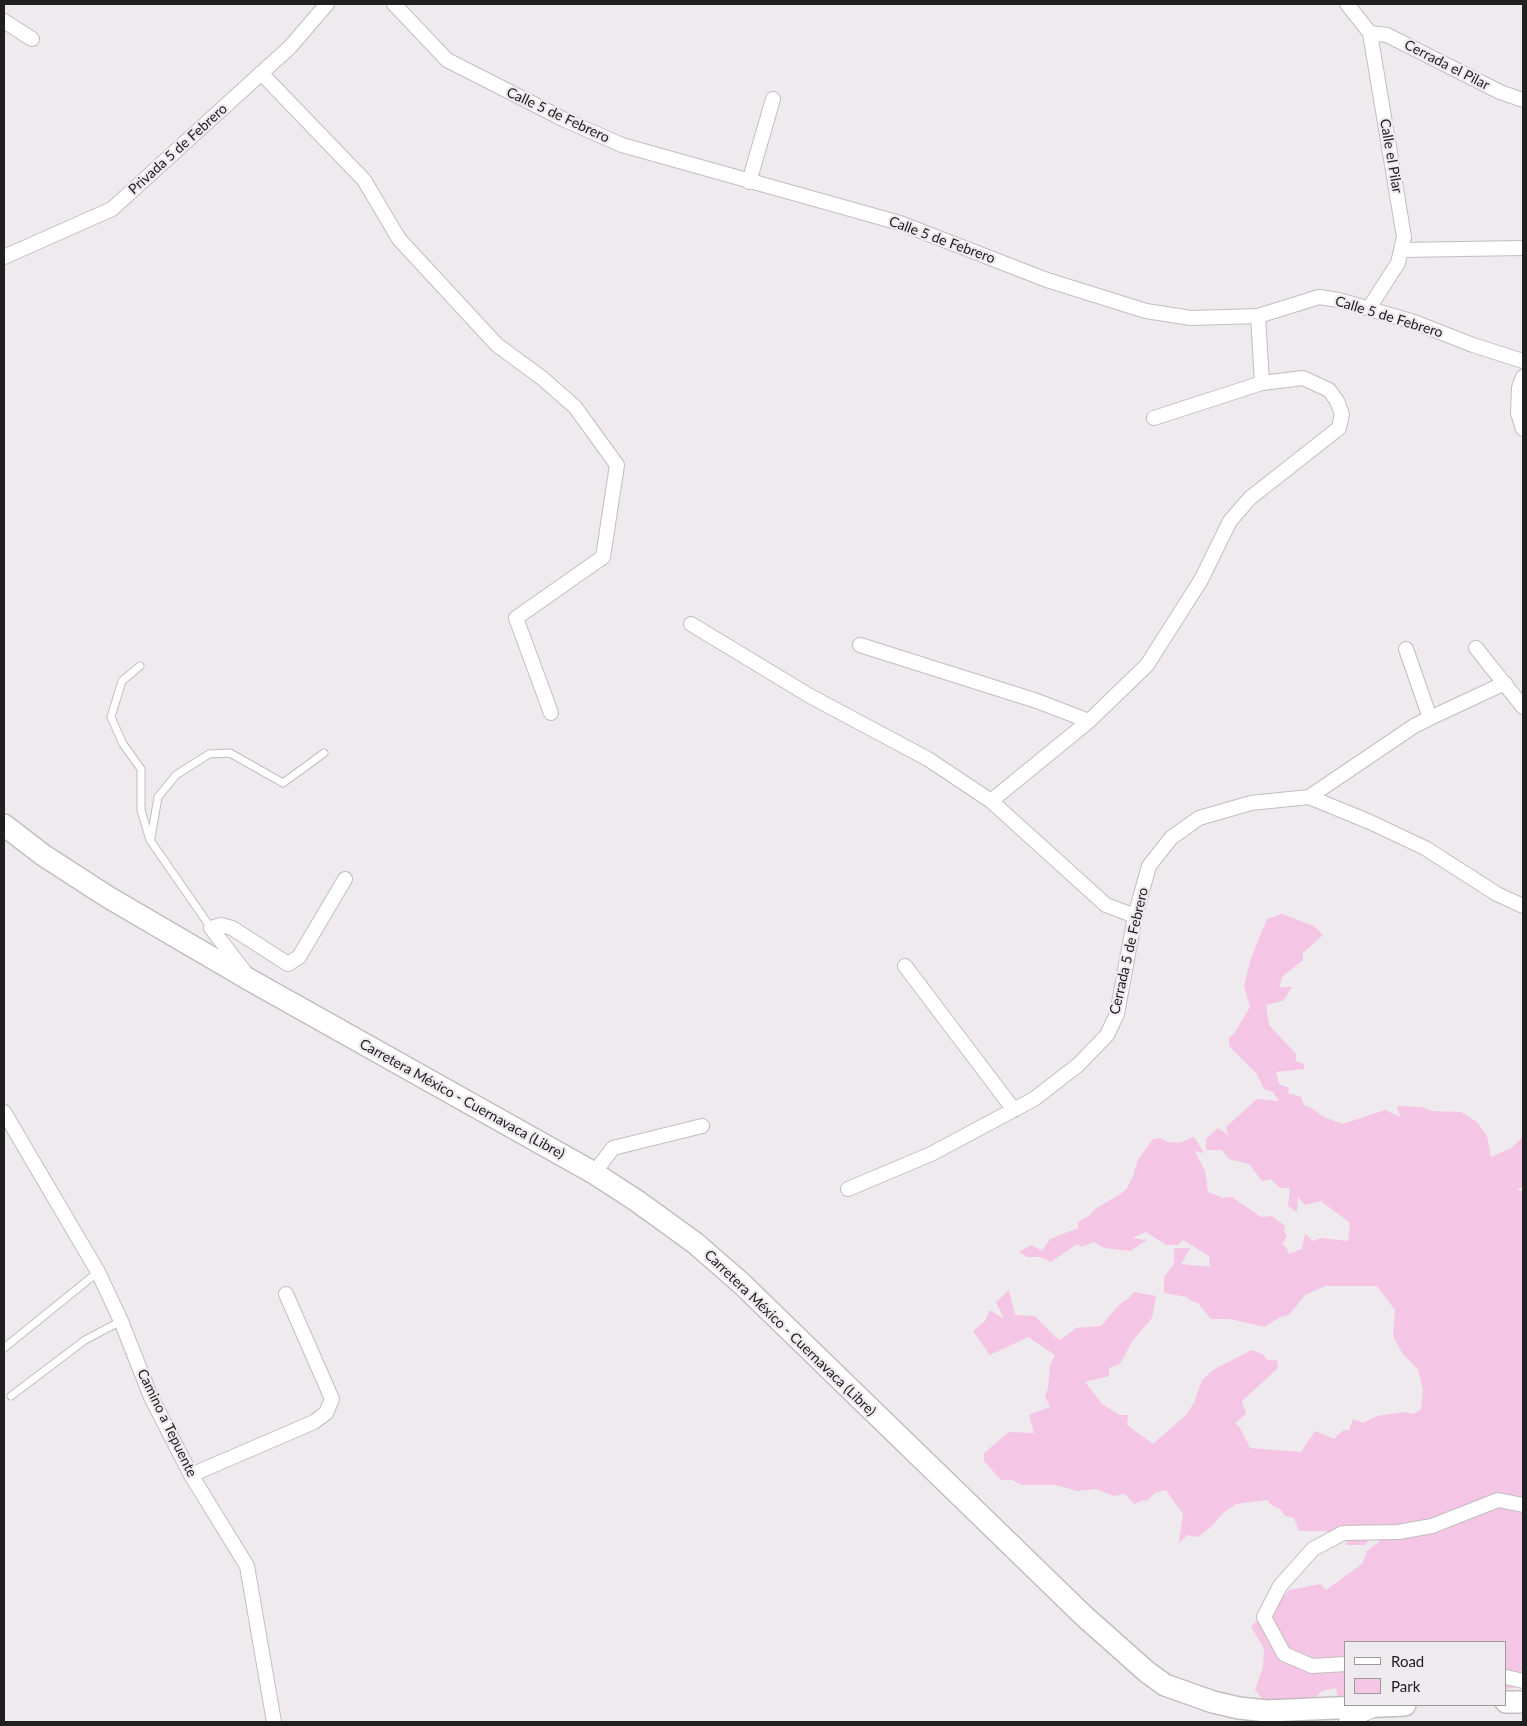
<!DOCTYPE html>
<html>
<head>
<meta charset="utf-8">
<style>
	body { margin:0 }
	#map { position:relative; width:1527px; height:1726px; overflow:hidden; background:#eeeaed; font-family:Lato,sans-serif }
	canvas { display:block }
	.frame { position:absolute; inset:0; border:5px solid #212021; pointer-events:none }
	.legend { position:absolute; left:1344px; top:1641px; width:162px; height:65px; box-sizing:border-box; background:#eeeaed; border:1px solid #9c999b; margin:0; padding:6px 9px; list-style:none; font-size:15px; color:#212021 }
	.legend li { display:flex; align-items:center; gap:10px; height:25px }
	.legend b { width:25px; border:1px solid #9c999b }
</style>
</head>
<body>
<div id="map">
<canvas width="1527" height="1726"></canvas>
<div class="frame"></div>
<ul class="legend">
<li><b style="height:6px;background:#fff"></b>Road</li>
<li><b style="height:14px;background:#f4c5e4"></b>Park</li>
</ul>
</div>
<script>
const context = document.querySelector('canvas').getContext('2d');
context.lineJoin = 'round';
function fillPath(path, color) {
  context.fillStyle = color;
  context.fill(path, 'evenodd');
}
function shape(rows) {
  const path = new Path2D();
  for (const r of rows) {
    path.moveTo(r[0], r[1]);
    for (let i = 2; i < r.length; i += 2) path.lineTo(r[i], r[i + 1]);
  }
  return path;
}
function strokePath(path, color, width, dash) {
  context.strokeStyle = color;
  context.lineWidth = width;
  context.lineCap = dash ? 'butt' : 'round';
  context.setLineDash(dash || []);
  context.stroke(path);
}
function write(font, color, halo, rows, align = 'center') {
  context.font = font + ' Lato,sans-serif';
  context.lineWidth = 4.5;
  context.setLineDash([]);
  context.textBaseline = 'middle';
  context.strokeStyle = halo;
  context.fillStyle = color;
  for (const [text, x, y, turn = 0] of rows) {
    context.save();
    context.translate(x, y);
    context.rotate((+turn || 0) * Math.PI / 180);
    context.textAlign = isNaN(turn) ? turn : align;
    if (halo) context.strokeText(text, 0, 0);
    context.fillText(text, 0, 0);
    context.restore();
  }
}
const green = shape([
	[1282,914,1314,926,1323,935,1303,953,1303,960,1283,976,1279,987,1292,987,1283,1001,1266,1005,1269,1025,1296,1054,1296,1061,1304,1064,1304,1069,1276,1072,1279,1084,1289,1088,1288,1093,1301,1097,1304,1105,1311,1108,1324,1117,1342,1124,1385,1110,1400,1117,1397,1106,1422,1107,1431,1111,1461,1112,1477,1122,1487,1136,1491,1157,1511,1148,1521,1139,1523,1128,1523,1187,1517,1189,1523,1192,1523,1670,1512,1677,1522,1685,1512,1688,1506,1689,1506,1642,1346,1642,1346,1703,1339,1703,1336,1688,1322,1691,1311,1702,1265,1702,1255,1690,1263,1667,1264,1649,1251,1626,1260,1619,1268,1617,1289,1590,1321,1584,1326,1590,1362,1564,1367,1551,1379,1542,1375,1535,1364,1545,1346,1545,1347,1538,1326,1531,1299,1531,1294,1518,1285,1516,1281,1510,1270,1504,1268,1500,1236,1504,1223,1513,1213,1525,1198,1537,1187,1535,1179,1543,1183,1514,1166,1490,1155,1493,1147,1501,1144,1500,1134,1504,1125,1494,1114,1496,1096,1489,1077,1491,1056,1485,1022,1485,1012,1480,1001,1480,984,1461,984,1453,1009,1432,1034,1433,1029,1415,1050,1407,1045,1396,1048,1388,1050,1366,1055,1355,1028,1337,990,1355,973,1331,985,1321,990,1310,1004,1319,996,1302,1009,1290,1015,1315,1035,1316,1055,1337,1060,1340,1076,1328,1101,1326,1120,1304,1128,1299,1134,1292,1156,1296,1152,1318,1133,1340,1120,1364,1109,1368,1109,1376,1085,1382,1103,1405,1120,1415,1128,1415,1127,1425,1153,1444,1186,1415,1194,1403,1202,1380,1213,1370,1252,1350,1263,1354,1267,1360,1277,1360,1278,1368,1242,1401,1246,1414,1235,1423,1240,1428,1250,1448,1301,1452,1315,1431,1334,1439,1343,1430,1349,1430,1353,1419,1363,1423,1377,1416,1404,1412,1414,1414,1421,1409,1423,1390,1418,1369,1402,1353,1393,1336,1395,1310,1377,1286,1325,1286,1305,1295,1289,1315,1281,1317,1264,1327,1231,1319,1211,1319,1198,1303,1190,1300,1187,1297,1164,1293,1164,1277,1174,1264,1174,1248,1190,1248,1181,1264,1210,1267,1209,1256,1183,1240,1178,1245,1166,1245,1146,1232,1132,1238,1147,1240,1130,1251,1104,1248,1094,1242,1082,1247,1077,1244,1051,1262,1041,1257,1027,1257,1019,1252,1031,1245,1042,1251,1050,1239,1078,1228,1078,1222,1090,1215,1095,1209,1119,1195,1126,1190,1133,1176,1138,1160,1153,1139,1160,1138,1168,1142,1179,1143,1194,1137,1204,1153,1195,1151,1205,1171,1208,1192,1223,1198,1232,1197,1261,1217,1272,1216,1285,1226,1284,1231,1287,1236,1282,1244,1286,1247,1289,1254,1302,1249,1305,1234,1313,1241,1320,1238,1348,1241,1350,1223,1321,1201,1305,1205,1298,1197,1297,1212,1288,1206,1290,1188,1280,1188,1271,1179,1262,1181,1249,1164,1229,1159,1222,1150,1206,1150,1206,1139,1218,1128,1228,1135,1226,1127,1257,1099,1279,1101,1273,1092,1264,1089,1257,1074,1229,1046,1229,1038,1234,1034,1250,1007,1244,986,1251,958,1267,919]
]);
const lane = shape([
	[140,666,122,681,111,717,123,744,141,769,141,810,150,840,211,928],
	[151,838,158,797,176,775,209,754,230,753,283,783,324,753],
	[4,1348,98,1272],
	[11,1396,85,1340,121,1321]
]);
const street = shape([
	[394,4,447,60,565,120,622,145,900,223,1047,280,1146,311,1191,318,1258,316,1319,297,1339,300,1414,322,1473,345,1523,361],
	[1347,4,1370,33,1404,237,1398,263,1369,308],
	[4,21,32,39],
	[1370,33,1387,35,1500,92,1523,100],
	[261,73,364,180,399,239,497,345,542,378,575,407,617,465,603,557,516,618,551,713],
	[749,182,773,99],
	[1401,250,1523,248],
	[4,257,112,209,290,47,327,4],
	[1258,316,1262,383],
	[1523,377,1519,388,1518,413,1523,429],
	[691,624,810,696,928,759,991,801,1106,905,1135,916],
	[860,645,1037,701,1089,721],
	[1476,648,1523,707],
	[1430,718,1505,683],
	[1309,797,1414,726,1430,718,1406,649],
	[991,801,1089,721,1147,665,1201,580,1230,521,1250,498,1339,428,1342,414,1337,401,1329,390,1303,378,1262,383,1154,418],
	[905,966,1014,1110],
	[244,971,211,928,221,925,232,928,288,964,299,957,345,879],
	[4,1112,98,1272,121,1321,151,1397,191,1475,247,1566,274,1722],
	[594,1173,613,1148,702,1126],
	[848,1189,931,1154,1034,1099,1078,1065,1107,1035,1117,1014,1135,916,1149,866,1171,838,1199,818,1251,803,1309,797,1370,822,1425,848,1497,894,1523,906],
	[191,1475,314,1422,326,1413,332,1399,286,1294],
	[1346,1664,1312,1666,1284,1654,1264,1617,1280,1586,1313,1549,1343,1533,1398,1532,1432,1526,1498,1500,1523,1505],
	[1506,1677,1523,1681],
	[1346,1722,1371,1711]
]);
const primary = shape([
	[4,825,43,855,108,897,250,980,594,1173,637,1201,695,1243,741,1283,1084,1616,1147,1672,1165,1685,1213,1702,1239,1708,1267,1711,1405,1705],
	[1506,1702,1523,1702]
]);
const streetNames = [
	["Cerrada el Pilar",1447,65,27],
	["Calle 5 de Febrero",558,115,25],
	["Privada 5 de Febrero",178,149,-42],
	["Calle el Pilar",1391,156,80],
	["Calle 5 de Febrero",942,240,20],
	["Calle 5 de Febrero",1389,317,17],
	["Cerrada 5 de Febrero",1129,951,-77],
	["Carretera México - Cuernavaca (Libre)",462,1099,29],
	["Carretera México - Cuernavaca (Libre)",790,1333,44],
	["Camino a Tepuente",167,1423,64]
];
fillPath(green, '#f4c5e4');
strokePath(lane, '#c2bec0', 9);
strokePath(street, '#c2bec0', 16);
strokePath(primary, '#c2bec0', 24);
strokePath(lane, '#fff', 7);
strokePath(street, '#fff', 14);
strokePath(primary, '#fff', 21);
write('14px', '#212021', '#eeeaed', streetNames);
</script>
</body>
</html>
